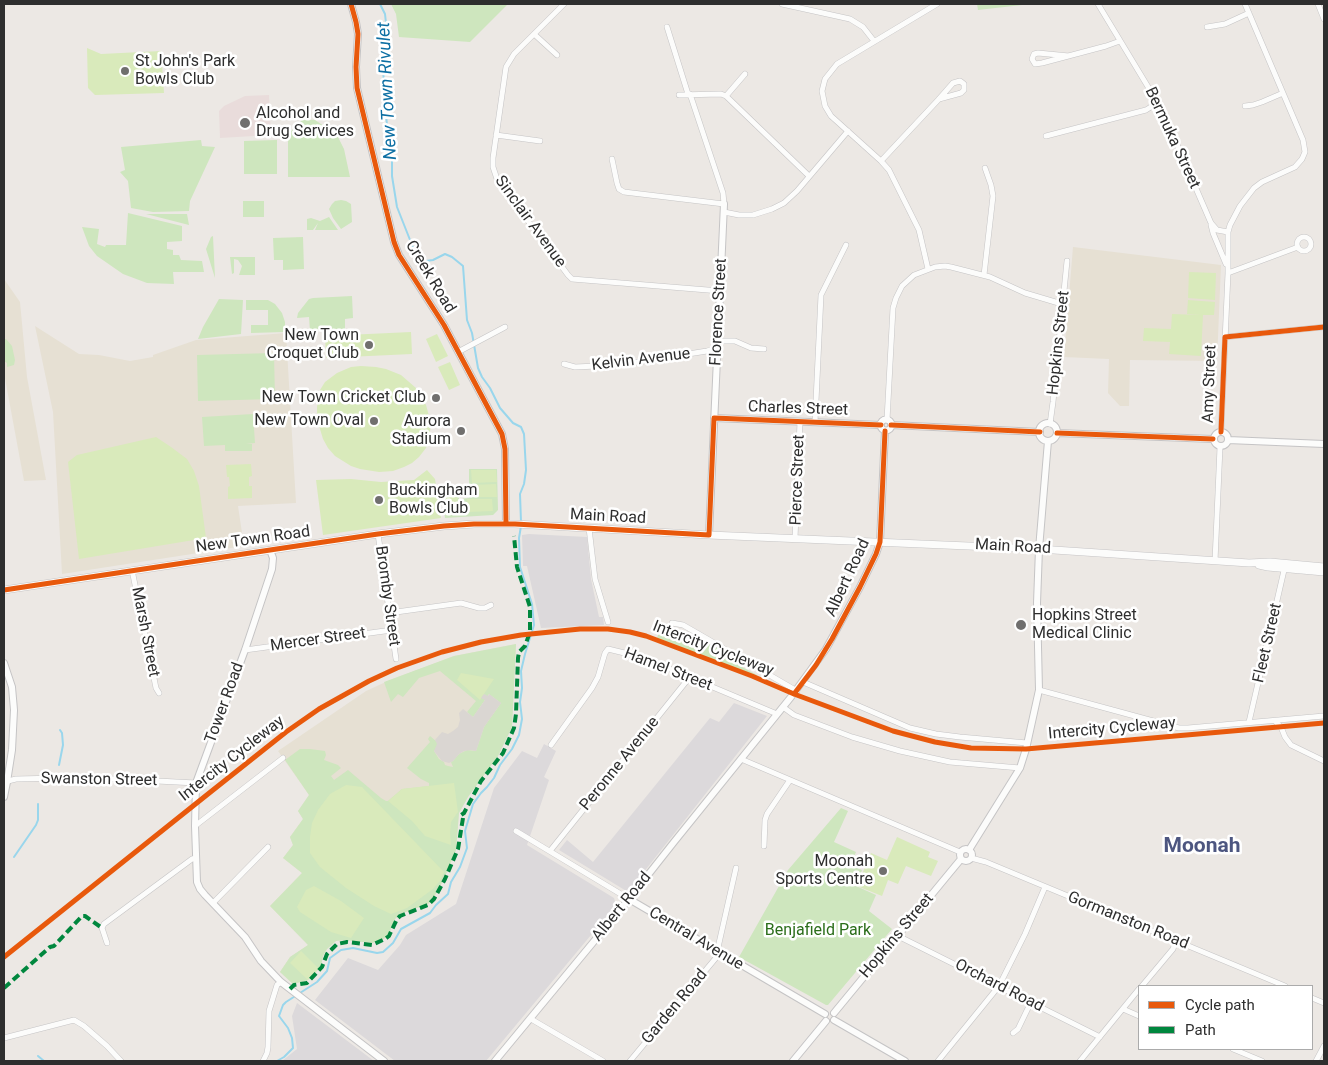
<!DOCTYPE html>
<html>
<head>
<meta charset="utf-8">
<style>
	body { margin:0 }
	#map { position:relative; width:1328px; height:1065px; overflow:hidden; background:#ece8e4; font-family:Roboto,sans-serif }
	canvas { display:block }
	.frame { position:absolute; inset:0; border:5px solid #2e2e2e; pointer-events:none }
	.legend { position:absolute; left:1138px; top:985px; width:175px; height:65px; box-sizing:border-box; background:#fff; border:1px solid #ababab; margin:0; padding:6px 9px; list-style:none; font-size:15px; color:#2e2e2e }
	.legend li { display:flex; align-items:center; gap:10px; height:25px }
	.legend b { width:25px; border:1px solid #ababab }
</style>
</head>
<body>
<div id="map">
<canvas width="1328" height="1065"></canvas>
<div class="frame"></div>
<ul class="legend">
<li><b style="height:6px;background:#e8590c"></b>Cycle path</li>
<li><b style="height:6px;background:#00873e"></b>Path</li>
</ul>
</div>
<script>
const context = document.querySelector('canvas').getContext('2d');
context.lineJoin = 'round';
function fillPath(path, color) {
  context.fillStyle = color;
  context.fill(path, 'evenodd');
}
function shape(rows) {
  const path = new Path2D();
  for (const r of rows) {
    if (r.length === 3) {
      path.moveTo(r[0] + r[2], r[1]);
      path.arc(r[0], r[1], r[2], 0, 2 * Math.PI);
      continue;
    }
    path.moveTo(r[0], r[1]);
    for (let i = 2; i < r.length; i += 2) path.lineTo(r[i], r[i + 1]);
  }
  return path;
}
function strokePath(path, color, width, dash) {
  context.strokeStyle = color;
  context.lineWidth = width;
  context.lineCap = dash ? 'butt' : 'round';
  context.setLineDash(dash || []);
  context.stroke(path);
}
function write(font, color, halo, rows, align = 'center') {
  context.font = font + ' Roboto,sans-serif';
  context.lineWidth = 5;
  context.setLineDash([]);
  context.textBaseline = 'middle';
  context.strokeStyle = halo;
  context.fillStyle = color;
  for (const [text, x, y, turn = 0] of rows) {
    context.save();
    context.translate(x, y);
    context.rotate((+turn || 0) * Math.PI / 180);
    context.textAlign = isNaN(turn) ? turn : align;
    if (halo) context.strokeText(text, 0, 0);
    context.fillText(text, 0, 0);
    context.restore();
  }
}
const industrial = shape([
	[529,534,587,537,591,579,599,617,603,617,604,625,541,628,527,566,523,566,522,535],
	[734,703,767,716,628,892,559,850,567,840,593,862,710,718,719,722],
	[544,744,556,751,544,777,549,780,527,845,614,898,616,905,486,1061,395,1061,315,1000,348,958,378,970,400,945,406,935,456,904,494,788,522,751,537,758],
	[297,1003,374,1061,282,1061,297,1049,292,1016]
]);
const education = shape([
	[1073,247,1221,265,1217,361,1130,360,1129,406,1120,406,1108,393,1109,359,1064,357],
	[4,279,20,302,27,377,46,480,24,481,4,373],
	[35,326,79,354,99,355,130,361,153,357,153,355,196,340,286,333,296,503,238,506,244,546,62,574,53,412],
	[516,644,512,727,498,756,468,797,459,813,456,850,444,879,433,899,428,904,400,914,395,919,388,936,382,940,372,943,345,940,336,941,327,949,323,956,321,966,308,980,293,984,280,972,290,957,308,945,270,906,302,873,283,858,293,845,290,837,303,819,298,811,309,795,278,751,366,691,390,680,454,656]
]);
const medical = shape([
	[269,95,271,135,220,138,219,111,224,106,245,96]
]);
const green = shape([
	[391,4,508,4,470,42,399,37,396,14],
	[977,4,1031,4,978,10],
	[303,119,315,120,333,132,338,137,344,149,350,177,288,177,288,134],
	[201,140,202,146,215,147,190,201,189,211,153,212,131,208,128,181,120,172,125,170,121,147],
	[277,140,277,174,244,174,244,141],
	[341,200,346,201,351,204,352,222,341,229,333,218,329,209,332,204,335,201],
	[243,201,264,201,264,217,243,217],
	[128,213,182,226,182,241,167,242,167,249,173,250,173,255,179,255,181,260,202,261,204,272,173,272,174,284,147,283,123,274,97,256,89,246,82,227,99,229,97,244,105,247,106,245,126,245],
	[146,214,187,214,189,225],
	[329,217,338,230,315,230,318,223,313,230,307,230,307,219,311,218,320,221],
	[213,236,215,278,206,249,211,237],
	[303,237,304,269,283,270,283,260,274,260,273,238],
	[230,257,255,257,255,275,239,275,242,266,238,260,234,259,234,273,232,274],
	[352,296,353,318,345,319,345,330,310,331,309,317,297,318,298,313,309,299,313,298],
	[219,299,243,300,241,334,198,339,203,327],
	[246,300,268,300,275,304,282,313,285,322,285,332,251,333,251,325,268,325,268,310,246,310],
	[4,339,6,339,12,346,15,360,14,365,7,367,7,363,4,361],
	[274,353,275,399,198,401,197,355],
	[253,414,255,443,246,444,252,444,252,451,225,451,225,445,204,446,202,417],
	[469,469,497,469,498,510,493,515,445,518,442,488,458,486,459,499,469,498],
	[661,628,664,632,669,634,683,633,696,640,699,637,744,663,742,667,757,675,756,677,657,638],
	[516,644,512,727,498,756,468,797,459,813,456,850,444,879,433,899,428,904,400,914,395,919,388,936,382,940,372,943,345,940,336,941,327,949,323,956,321,966,308,980,293,984,280,972,290,957,308,945,270,906,302,873,283,858,293,845,290,837,303,819,298,811,309,795,285,760,300,749,310,749,325,751,326,755,324,760,338,765,341,768,331,776,334,780,348,770,381,798,386,801,388,801,402,789,429,786,429,783,421,779,407,768,430,742,428,739,430,736,437,742,437,747,434,751,439,759,444,762,445,765,448,766,453,767,451,762,453,761,459,754,467,750,476,751,484,727,501,703,489,694,473,717,467,712,476,701,440,671,419,678,403,697,398,694,391,702,384,682,454,656],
	[841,808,848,811,834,842,856,852,850,865,862,870,856,886,876,895,869,911,892,929,828,1005,826,1005,739,957,788,870]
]);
const pitch = shape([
	[87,48,101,54,161,51,164,93,95,95,88,88],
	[1189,272,1216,273,1215,300,1188,298],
	[1188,300,1215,302,1214,315,1203,315,1201,356,1169,354,1170,342,1143,341,1144,328,1171,329,1172,314,1200,315,1187,314],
	[411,332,412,354,326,358,325,336],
	[437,334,448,356,436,362,426,339],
	[450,362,460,385,449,390,438,367],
	[361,366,376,367,386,369,401,375,416,388,426,405,431,423,429,440,426,448,419,457,412,463,404,467,393,471,379,472,360,469,351,466,335,456,328,448,323,439,317,419,317,407,320,390,325,382,337,373,351,367],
	[156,437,171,447,187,459,194,471,199,486,206,538,79,559,68,462,77,455],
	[251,464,252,476,249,477,249,486,252,486,252,498,228,499,228,487,230,486,229,477,227,477,226,465],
	[427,470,435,479,441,518,323,535,316,480,351,479,381,482,414,480],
	[471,470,496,470,497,482,472,483],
	[496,484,497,497,472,497,472,485],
	[456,489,459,513,447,515,444,490],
	[467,499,492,499,493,511,468,512],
	[461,673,494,679,480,700,457,680],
	[454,783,458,812,451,822,450,833,451,845,425,836,412,821,388,801,402,789],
	[346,785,362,787,444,872,440,881,433,889,407,908,391,914,374,906,346,888,320,867,310,853,310,837,312,823,318,810,330,794],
	[897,837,930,852,928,857,938,861,931,876,906,866,898,884,888,880,882,896,857,886,871,853,887,860],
	[314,886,341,901,364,918,351,938,331,932,300,912,297,907,306,890],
	[301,951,319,969,308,980,290,963]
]);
const plaza = shape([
	[484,694,488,696,489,694,501,703,484,727,476,751,471,750,464,751,459,754,453,761,449,763,442,761,434,751,437,744,435,740,442,732,448,734,453,731,458,727,460,720,459,713,463,709,473,717,485,700,481,698]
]);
const stream = shape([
	[380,4,385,14,386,23,382,53,386,114,388,137,392,155,392,176,397,207,414,250,426,261,433,260,445,254,452,257,463,266,467,320,472,333,478,368,482,377,490,388,500,408,513,423,521,427,524,434,526,470,524,484,520,494,521,522],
	[59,765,63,745,62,733,60,730],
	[14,857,36,825,38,820,38,804],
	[38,1056,44,1061],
	[277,1061,284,1057,293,1048,292,1038,288,1028,279,1016,283,1005,286,1002,317,982,327,971,330,958,341,950,353,948,377,953,383,952,393,943,401,929,430,913,436,905,448,894,451,882,460,867,467,848,465,831,473,804,481,793,487,787,494,778,500,765,512,749,519,735,522,719,520,702,522,688,521,671,525,654,534,625,532,604,520,567,519,538,521,526]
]);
const minor = shape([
	[564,4,514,54,506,67,493,158,493,167,497,179,568,275,572,279,720,291],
	[782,4,850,19,863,27,874,41],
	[1098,4,1162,110,1211,223,1217,230,1228,232],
	[1318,4,1324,19],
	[667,27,688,94],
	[1207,27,1225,24,1249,13],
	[534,34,557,55],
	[1069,56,1038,53,1034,54,1032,59,1035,64,1042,63,1106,46,1120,41],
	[679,95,721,94,726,96,809,176],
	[726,96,745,74],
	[1245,106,1253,105,1262,102,1283,93],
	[496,135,540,141],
	[1046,136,1146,110,1157,103],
	[612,159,617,183,619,189,624,192,724,204,723,193,690,94],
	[881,161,939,99,953,83,960,81,964,84,964,90,961,93,939,99],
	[724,212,739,215,753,215,772,209,784,203,797,191,848,131],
	[1211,225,1213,233,1226,264],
	[1304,244,7],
	[928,269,919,230,889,170,881,161,831,116,825,106,822,91,825,79,837,64,937,4],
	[1228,273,1298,247],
	[984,275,993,196,991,185,985,168],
	[1225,337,1324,327],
	[718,341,735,341,751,348,764,349],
	[458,352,505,327],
	[564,364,575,367,619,365,707,351,717,348],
	[887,420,893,308,896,298,902,286,914,275,935,267,945,266,951,267,990,277,1025,293,1062,304],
	[815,422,821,295,846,245],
	[1050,424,1053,402,1067,261],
	[1221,432,1228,273,1228,232,1230,225,1240,206,1254,188,1262,182,1295,167,1302,159,1305,152,1303,140,1245,4],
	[589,528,595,579,608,622],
	[378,534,396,659],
	[795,538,800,422],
	[1215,561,1220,447],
	[132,570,156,688,159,693],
	[389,613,461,603,479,608,485,608,491,605],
	[672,623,683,625,697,633,797,691],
	[245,650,392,630],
	[803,682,910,728,936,734,960,737,1027,743],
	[1039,690,1179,728,1188,728,1324,716],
	[783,707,794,715,852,737,900,751,950,762,1020,768],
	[1275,721,1281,727,1285,737,1291,745,1324,761],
	[1249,722,1285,566],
	[551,745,592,688,598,677,605,653,608,649,641,657,777,714],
	[741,759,960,852],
	[4,782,16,779,60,778,118,779,196,783],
	[195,826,283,758],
	[516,831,629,899],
	[764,846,765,820,767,814,790,780],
	[550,851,689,678],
	[971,858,986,862,1285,986],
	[213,903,268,847],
	[898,936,1100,1037],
	[107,943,102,928,104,924,192,859,196,858],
	[717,952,736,868],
	[1142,986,1173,949,1176,940],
	[1312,998,1324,1003],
	[1123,1009,1139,1016],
	[531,1019,603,1061],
	[1013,1033,1018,1029,1031,1002],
	[4,1038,74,1020,84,1026,107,1046,121,1061],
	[1233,1049,1262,1061],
	[263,1061,267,1053,268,1047,269,1011,277,985,281,982],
	[630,1061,720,953],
	[938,1061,999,986,1025,934,1045,887],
	[1080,1061,1139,989],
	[1316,1061,1324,1046]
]);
const tertiary = shape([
	[351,4,356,22,358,34,356,67,357,88,394,242,399,255,444,325,502,434,505,449,506,524],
	[714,418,881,425],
	[886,425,5.5],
	[1048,432,9],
	[891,425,1040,432],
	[1221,439,7],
	[1057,433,1213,439],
	[1228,440,1324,444],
	[709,535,724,204],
	[270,550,273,558,272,569,245,650,196,783,195,826,197,882,200,889,205,895,245,937,261,961,281,982,384,1061],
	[4,663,12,687,14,710,12,750,7,782,4,797],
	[966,855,6],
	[969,850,1020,768,1026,749,1039,690,1037,603,1039,549,1048,441],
	[629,899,825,1014],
	[834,1013,961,859],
	[834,1020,905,1061],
	[495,1061,629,899,674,842,791,697,826,649,860,587,876,554,880,542,885,431],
	[793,1061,826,1021]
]);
const secondary = shape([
	[1259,565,1268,567,1324,572],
	[4,590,378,534,444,526,474,524,515,524,709,535,1039,549,1249,563,1270,562,1324,567]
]);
const quiet = shape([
	[4,988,50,947,54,946,82,916,85,916,102,928],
	[290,989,294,985,307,983,322,967,327,954,337,944,347,942,372,945,385,939,389,936,397,919,400,916,428,905,434,899,445,879,458,849,463,818,461,815,464,813,481,781,503,753,514,728,516,714,518,658,519,652,525,646,530,632,530,607,517,567,514,536]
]);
const cycleway = shape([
	[351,4,356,22,358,34,356,67,357,88,394,242,399,255,444,325,502,434,505,449,506,524],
	[891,425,1040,432],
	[1221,432,1225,337,1324,327],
	[1057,433,1213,439],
	[4,590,290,547,378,534,444,526,474,524,515,524,709,535,714,418,881,425],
	[794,694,816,665,832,639,860,587,876,554,880,542,885,431],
	[4,957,208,794,286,732,319,709,369,681,397,668,442,652,481,642,521,635,580,629,608,629,630,632,646,636,752,676,794,694,893,731,935,742,971,748,1026,749,1324,723]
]);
const markers = [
	[125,71,5,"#706f6e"],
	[245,123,6,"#706f6e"],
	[369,345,5,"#706f6e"],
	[436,398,5,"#706f6e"],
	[374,421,5,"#706f6e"],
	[461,431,5,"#706f6e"],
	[379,500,5,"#706f6e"],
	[1021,625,6,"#706f6e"],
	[883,871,5,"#706f6e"]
];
const poiNames = [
	["St John's Park",135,62,"left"],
	["Bowls Club",135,80,"left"],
	["Alcohol and",256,114,"left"],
	["Drug Services",256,132,"left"],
	["New Town",359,336],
	["Croquet Club",359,354],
	["New Town Cricket Club",426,398],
	["New Town Oval",364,421],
	["Aurora",451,422],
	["Stadium",451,440],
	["Buckingham",389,491,"left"],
	["Bowls Club",389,509,"left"],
	["Hopkins Street",1032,616,"left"],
	["Medical Clinic",1032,634,"left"],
	["Moonah",873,862],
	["Sports Centre",873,880]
];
const streetNames = [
	["Bermuka Street",1172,138,65],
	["Sinclair Avenue",530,222,54],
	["Creek Road",430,277,59],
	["Florence Street",719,312,-87],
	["Hopkins Street",1059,343,-84],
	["Kelvin Avenue",641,360,-7],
	["Amy Street",1210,384,-88],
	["Charles Street",798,409,2],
	["Pierce Street",798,480,-88],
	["Main Road",608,517,3],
	["New Town Road",253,540,-8],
	["Main Road",1013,547,3],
	["Albert Road",848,578,-65],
	["Bromby Street",387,596,82],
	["Marsh Street",145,632,79],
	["Mercer Street",318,640,-8],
	["Fleet Street",1268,643,-77],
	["Intercity Cycleway",713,649,21],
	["Hamel Street",668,670,21],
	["Tower Road",225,703,-70],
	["Intercity Cycleway",1112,729,-5],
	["Intercity Cycleway",232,759,-38],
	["Peronne Avenue",620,764,-51],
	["Swanston Street",99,780,1],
	["Albert Road",622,907,-51],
	["Gormanston Road",1128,921,22],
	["Hopkins Street",897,936,-50],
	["Central Avenue",696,939,31],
	["Orchard Road",999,986,27],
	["Garden Road",675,1007,-50]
];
const parkNames = [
	["Benjafield Park",818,931]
];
const waterNames = [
	["New Town Rivulet",388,91,-93]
];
const districtNames = [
	["Moonah",1202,847]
];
fillPath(industrial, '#dcd9db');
fillPath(education, '#e6e0d3');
fillPath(medical, '#e9dcdb');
fillPath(green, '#cee6be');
fillPath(pitch, '#d9eabb');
fillPath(plaza, '#dad6d2');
strokePath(stream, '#99d6ec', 2);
strokePath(minor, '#c5c4c5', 6);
strokePath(tertiary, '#c5c4c5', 8);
strokePath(secondary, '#c5c4c5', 8);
strokePath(minor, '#fcfcfb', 5);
strokePath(tertiary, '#fcfcfb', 6);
strokePath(secondary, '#fcfcfb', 7);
strokePath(quiet, '#00873e', 4, [8, 4]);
strokePath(cycleway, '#e8590c', 5);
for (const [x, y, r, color] of markers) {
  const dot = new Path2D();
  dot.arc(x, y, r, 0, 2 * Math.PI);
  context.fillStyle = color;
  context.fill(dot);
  strokePath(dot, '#fff', 2);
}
write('16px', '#2e2e2e', '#fff', poiNames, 'right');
write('16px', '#2e2e2e', '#fff', streetNames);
write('16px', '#2c6e1b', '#fff', parkNames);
write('italic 18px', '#0d6fa3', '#fff', waterNames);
write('bold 21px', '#4d5680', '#fff', districtNames);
</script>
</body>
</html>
